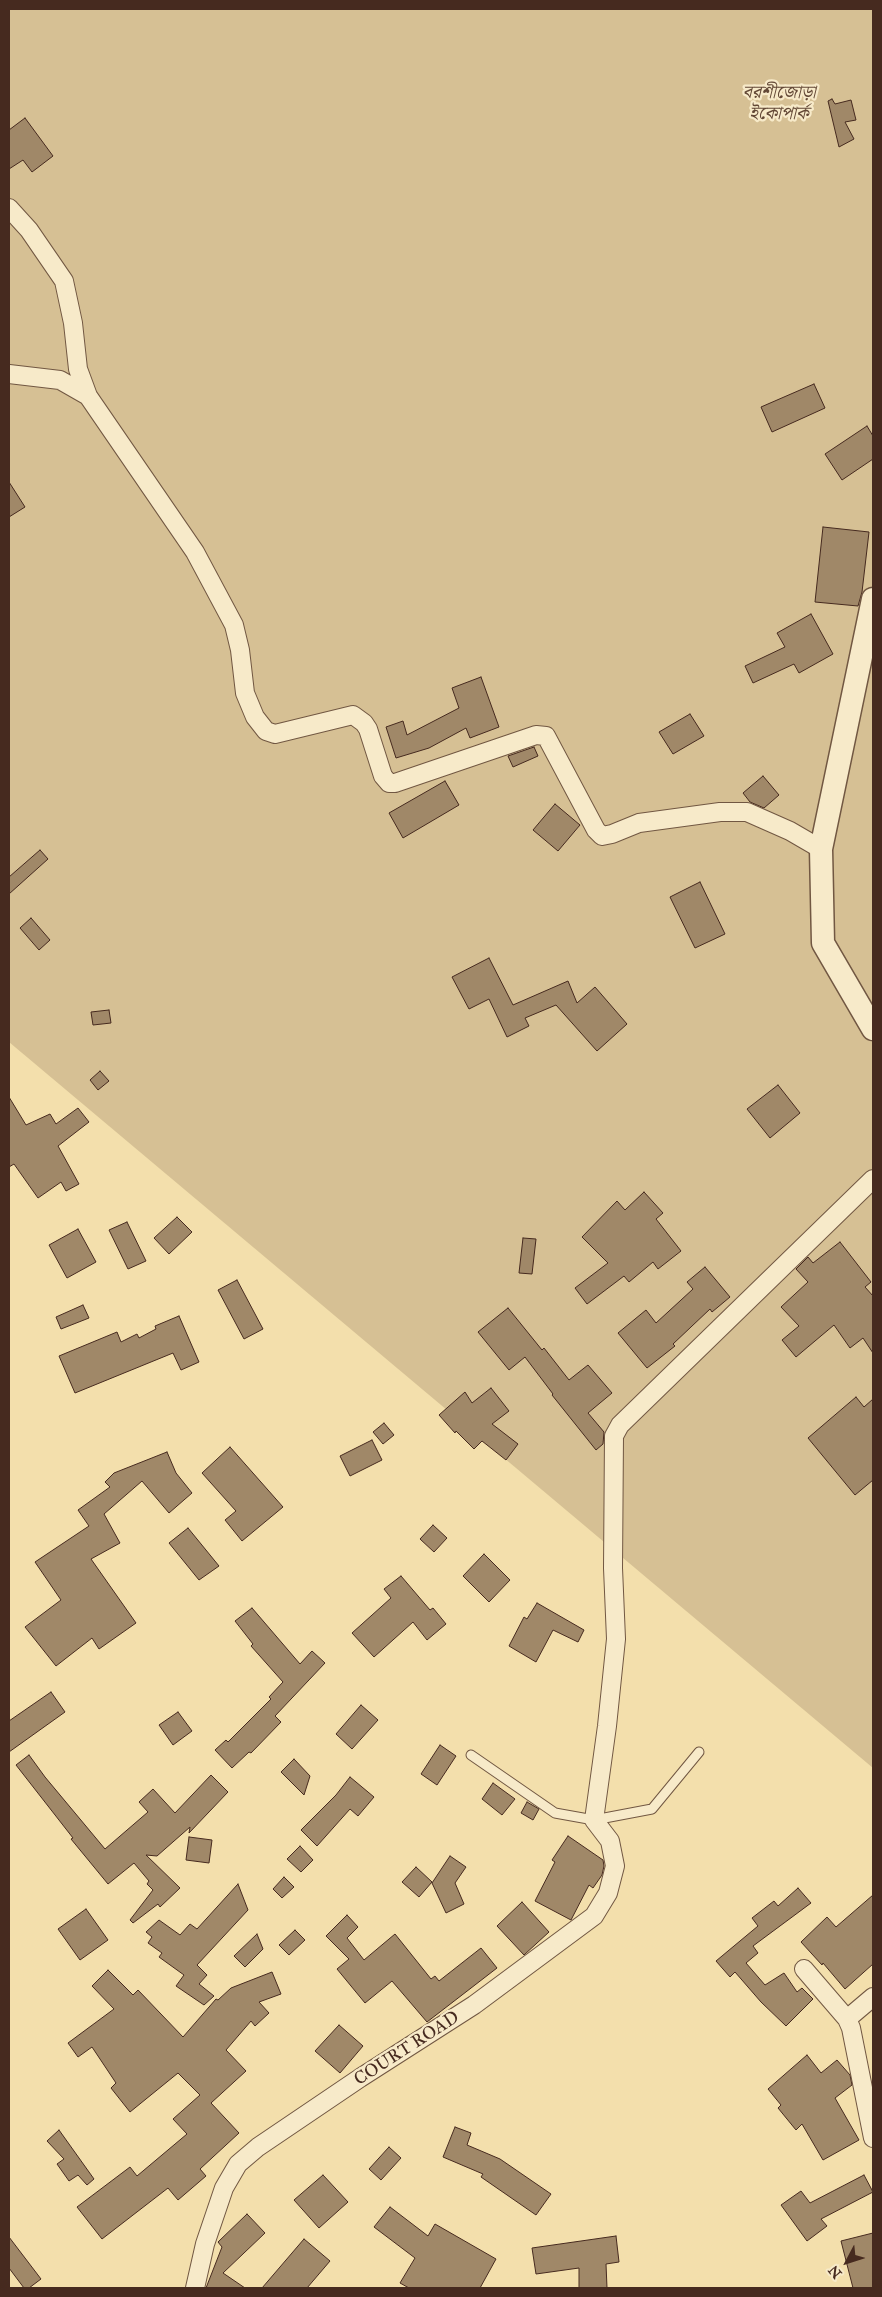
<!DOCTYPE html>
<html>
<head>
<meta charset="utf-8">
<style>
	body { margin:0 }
	#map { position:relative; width:882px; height:2297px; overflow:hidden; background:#f3dfac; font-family:"IM FELL Great Primer",serif }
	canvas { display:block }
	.frame { position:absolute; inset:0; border:10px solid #462a1f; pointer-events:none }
	.north { position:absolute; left:822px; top:2237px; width:50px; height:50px; -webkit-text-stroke:4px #f7eac9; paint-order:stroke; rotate:230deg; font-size:14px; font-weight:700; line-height:20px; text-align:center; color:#462a1f }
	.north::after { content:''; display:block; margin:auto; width:18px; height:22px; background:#462a1f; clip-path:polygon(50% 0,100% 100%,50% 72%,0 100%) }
</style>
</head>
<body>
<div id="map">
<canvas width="882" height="2297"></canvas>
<div class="frame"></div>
<div class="north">N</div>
</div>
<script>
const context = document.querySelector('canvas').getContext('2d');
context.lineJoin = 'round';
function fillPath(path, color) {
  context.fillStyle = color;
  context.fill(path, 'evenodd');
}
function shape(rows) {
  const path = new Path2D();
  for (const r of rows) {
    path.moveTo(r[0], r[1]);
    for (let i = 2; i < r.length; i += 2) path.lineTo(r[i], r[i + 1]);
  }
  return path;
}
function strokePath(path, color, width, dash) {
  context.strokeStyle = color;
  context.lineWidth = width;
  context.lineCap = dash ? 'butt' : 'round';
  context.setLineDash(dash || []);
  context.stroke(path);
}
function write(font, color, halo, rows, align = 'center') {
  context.font = font + ' "IM FELL Great Primer","Noto Serif Bengali",serif';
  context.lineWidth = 4.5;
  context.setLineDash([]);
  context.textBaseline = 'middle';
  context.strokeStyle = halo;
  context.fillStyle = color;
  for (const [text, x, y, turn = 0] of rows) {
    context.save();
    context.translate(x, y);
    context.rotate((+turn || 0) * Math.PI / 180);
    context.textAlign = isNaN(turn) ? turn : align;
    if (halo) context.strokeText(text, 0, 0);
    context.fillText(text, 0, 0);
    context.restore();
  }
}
const green = shape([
	[9,9,873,9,873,1768,9,1042]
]);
const building = shape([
	[832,99,835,104,851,100,856,120,845,122,854,139,839,147,828,101,832,99],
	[25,118,53,156,32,172,23,160,9,169,9,130,25,118],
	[814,384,825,408,772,432,761,407,814,384],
	[867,426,873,436,873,459,842,480,825,454,867,426],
	[9,482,25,507,9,517,9,482],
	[823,527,869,532,862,592,858,606,815,602,823,527],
	[811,614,833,654,799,673,794,664,753,683,745,666,785,647,777,633,811,614],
	[481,677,499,727,470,738,466,728,429,748,396,758,386,727,403,721,407,735,459,708,452,688,481,677],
	[690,714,704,736,673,754,659,732,690,714],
	[534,747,538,756,513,767,508,756,534,747],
	[763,776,779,795,764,808,750,802,743,793,763,776],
	[445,781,459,805,403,838,389,813,445,781],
	[555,804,580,825,558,851,533,830,555,804],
	[40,850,48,859,9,894,9,877,40,850],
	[700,882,725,934,695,948,670,897,700,882],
	[31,918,50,940,39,950,20,928,31,918],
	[489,958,513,1005,568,981,577,1003,595,987,627,1024,597,1051,556,1005,525,1018,529,1026,507,1037,489,999,469,1009,452,977,489,958],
	[109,1010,111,1023,93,1025,91,1012,109,1010],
	[100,1071,109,1081,98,1090,90,1080,100,1071],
	[778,1085,800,1113,770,1138,747,1109,778,1085],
	[9,1097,26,1125,50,1114,56,1124,78,1108,89,1122,58,1146,79,1184,66,1191,61,1182,38,1198,14,1164,9,1167,9,1097],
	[644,1192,663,1213,656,1219,681,1251,658,1269,653,1262,629,1282,624,1276,587,1304,575,1288,608,1263,582,1237,617,1201,625,1210,644,1192],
	[177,1217,192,1232,169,1254,154,1238,177,1217],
	[127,1222,146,1261,128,1269,109,1230,127,1222],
	[78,1229,96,1262,67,1278,49,1245,78,1229],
	[523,1238,536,1239,532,1274,519,1273,523,1238],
	[840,1242,871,1282,865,1287,873,1296,873,1353,863,1338,850,1348,834,1325,796,1357,782,1340,799,1326,781,1307,808,1282,796,1269,808,1257,813,1263,840,1242],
	[705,1267,730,1297,712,1312,710,1309,673,1344,675,1346,647,1368,618,1333,646,1310,656,1323,693,1289,687,1282,705,1267],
	[237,1280,263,1329,244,1339,218,1290,237,1280],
	[83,1305,89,1318,61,1329,56,1317,83,1305],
	[508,1308,542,1350,544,1348,569,1380,588,1365,612,1393,588,1413,604,1432,603,1444,596,1450,552,1395,553,1394,525,1357,509,1370,478,1332,508,1308],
	[179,1316,199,1362,181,1370,173,1353,75,1393,59,1356,117,1332,121,1342,137,1334,139,1338,156,1329,155,1326,179,1316],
	[491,1388,509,1411,492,1424,518,1444,506,1460,482,1441,474,1449,456,1431,455,1433,439,1415,465,1392,472,1403,491,1388],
	[856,1397,864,1407,873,1399,873,1480,855,1495,808,1438,856,1397],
	[384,1423,394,1435,383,1444,373,1432,384,1423],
	[372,1440,382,1460,350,1476,340,1456,372,1440],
	[230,1447,283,1507,242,1541,225,1520,236,1511,202,1473,230,1447],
	[167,1452,176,1473,192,1493,169,1513,142,1481,104,1514,120,1543,91,1559,136,1623,99,1649,92,1638,56,1666,25,1627,61,1600,35,1562,89,1526,78,1510,110,1487,105,1482,114,1473,167,1452],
	[433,1525,447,1538,434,1552,420,1539,433,1525],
	[188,1528,219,1566,199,1580,169,1543,188,1528],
	[484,1554,510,1580,489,1602,463,1576,484,1554],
	[401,1576,430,1610,433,1608,446,1624,427,1640,413,1622,374,1657,352,1633,391,1598,384,1589,401,1576],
	[537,1603,584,1630,578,1642,553,1630,536,1662,509,1646,524,1617,527,1619,537,1603],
	[252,1608,300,1664,312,1651,325,1663,275,1716,281,1722,251,1753,249,1752,232,1768,215,1750,226,1740,228,1742,271,1699,269,1697,283,1682,251,1646,253,1644,235,1621,252,1608],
	[51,1692,65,1712,9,1752,9,1721,51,1692],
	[361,1705,378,1720,352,1749,336,1734,361,1705],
	[178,1712,192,1731,173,1745,159,1725,178,1712],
	[440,1745,456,1756,437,1785,421,1774,440,1745],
	[29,1755,45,1777,105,1849,148,1812,139,1802,153,1789,175,1813,211,1775,228,1792,189,1833,190,1827,157,1856,146,1855,180,1888,160,1907,158,1904,133,1923,130,1920,153,1890,147,1884,149,1881,134,1863,108,1884,71,1839,73,1838,16,1765,29,1755],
	[294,1759,310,1776,304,1795,281,1772,294,1759],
	[350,1777,374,1797,358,1816,350,1809,317,1846,301,1830,336,1795,350,1777],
	[493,1783,515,1799,502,1815,482,1799,493,1783],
	[527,1802,539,1809,533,1820,521,1813,527,1802],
	[568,1836,603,1860,604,1866,602,1875,593,1888,589,1885,571,1920,535,1901,555,1862,552,1860,568,1836],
	[189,1837,212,1840,209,1863,186,1860,189,1837],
	[300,1846,313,1860,301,1872,287,1859,300,1846],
	[450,1856,466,1867,455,1883,464,1904,446,1913,432,1883,450,1856],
	[416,1867,432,1882,419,1897,402,1882,416,1867],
	[284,1877,294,1887,282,1898,273,1889,284,1877],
	[238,1884,248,1910,197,1965,207,1975,199,1984,214,1996,204,2005,176,1986,184,1975,159,1957,162,1953,148,1943,152,1937,146,1932,159,1920,180,1935,190,1924,197,1929,238,1884],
	[798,1888,811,1903,753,1946,758,1953,746,1963,765,1985,784,1973,797,1992,802,1988,813,1999,786,2026,761,2002,735,1972,730,1977,716,1961,758,1926,752,1918,774,1901,778,1906,798,1888],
	[873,1895,873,1964,845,1989,823,1963,822,1965,801,1942,827,1917,836,1927,873,1895],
	[522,1902,549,1932,524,1955,497,1926,522,1902],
	[86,1909,108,1940,80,1960,58,1929,86,1909],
	[347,1915,358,1927,347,1938,364,1960,395,1934,431,1979,435,1976,439,1981,481,1948,497,1968,427,2022,392,1981,365,2003,337,1969,349,1959,326,1936,347,1915],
	[295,1930,305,1940,289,1955,279,1945,295,1930],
	[257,1934,263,1949,245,1967,234,1956,257,1934],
	[108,1970,133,1995,138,1990,183,2037,216,1999,218,2000,231,1988,272,1972,281,1994,259,2002,269,2013,255,2026,251,2021,226,2050,246,2071,211,2103,239,2133,200,2169,206,2176,178,2200,168,2188,102,2239,77,2207,130,2167,137,2176,187,2134,173,2119,200,2095,178,2073,130,2112,111,2088,116,2083,92,2047,78,2057,68,2043,114,2009,92,1986,108,1970],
	[339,2025,363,2046,340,2073,315,2051,339,2025],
	[807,2055,821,2073,837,2060,850,2075,852,2085,835,2098,859,2140,823,2160,802,2124,796,2130,778,2108,781,2105,768,2089,807,2055],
	[455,2127,471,2133,467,2145,500,2159,551,2194,536,2215,481,2177,483,2174,443,2157,455,2127],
	[59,2130,94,2179,87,2185,78,2175,69,2181,57,2164,64,2159,47,2141,59,2130],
	[389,2147,401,2158,381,2180,369,2169,389,2147],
	[323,2175,348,2202,319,2228,294,2200,323,2175],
	[864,2175,873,2192,821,2219,827,2226,807,2241,781,2205,801,2191,810,2203,864,2175],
	[390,2207,428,2236,435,2224,496,2259,480,2288,409,2288,400,2283,415,2258,374,2227,390,2207],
	[247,2214,265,2233,223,2273,245,2288,206,2288,222,2247,218,2242,247,2214],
	[873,2233,873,2288,853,2288,841,2241,873,2233],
	[616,2236,619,2262,606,2264,607,2288,579,2288,579,2268,536,2274,532,2248,616,2236],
	[9,2237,41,2279,29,2288,24,2288,9,2268,9,2237],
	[304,2239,330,2261,307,2288,262,2288,304,2239]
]);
const service = shape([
	[471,1755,555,1813,594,1820,652,1809,699,1752]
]);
const minor = shape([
	[9,208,29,230,64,281,73,323,78,369,88,396,195,552,234,625,240,650,245,693,255,717,266,731,275,734,353,715,364,723,368,729,383,776,389,783,395,783,536,735,546,736,596,830,602,836,612,834,639,823,720,812,747,812,790,831,821,849],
	[9,374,60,380,88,396],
	[804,1969,847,2019,851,2028,873,2138],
	[847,2019,873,1997],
	[195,2288,205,2244,224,2188,238,2164,258,2147,360,2078,474,2005,594,1916,608,1893,615,1866,610,1841,594,1820,607,1726,616,1639,613,1568,614,1436,620,1425,873,1179]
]);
const tertiary = shape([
	[873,599,821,849,823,943,873,1029]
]);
const parkNames = [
	["বরশীজোড়া",779,94],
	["ইকোপার্ক",779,115]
];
const streetNames = [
	["COURT ROAD",407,2049,-33]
];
fillPath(green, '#d6c094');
fillPath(building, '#a08868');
strokePath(building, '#462a1f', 1);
strokePath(service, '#715742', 11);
strokePath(minor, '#715742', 20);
strokePath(tertiary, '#715742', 25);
strokePath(service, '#f7eac9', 9);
strokePath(minor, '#f7eac9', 18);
strokePath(tertiary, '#f7eac9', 22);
write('italic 18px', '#634836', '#f7eac9', parkNames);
write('18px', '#462a1f', '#f7eac9', streetNames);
</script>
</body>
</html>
